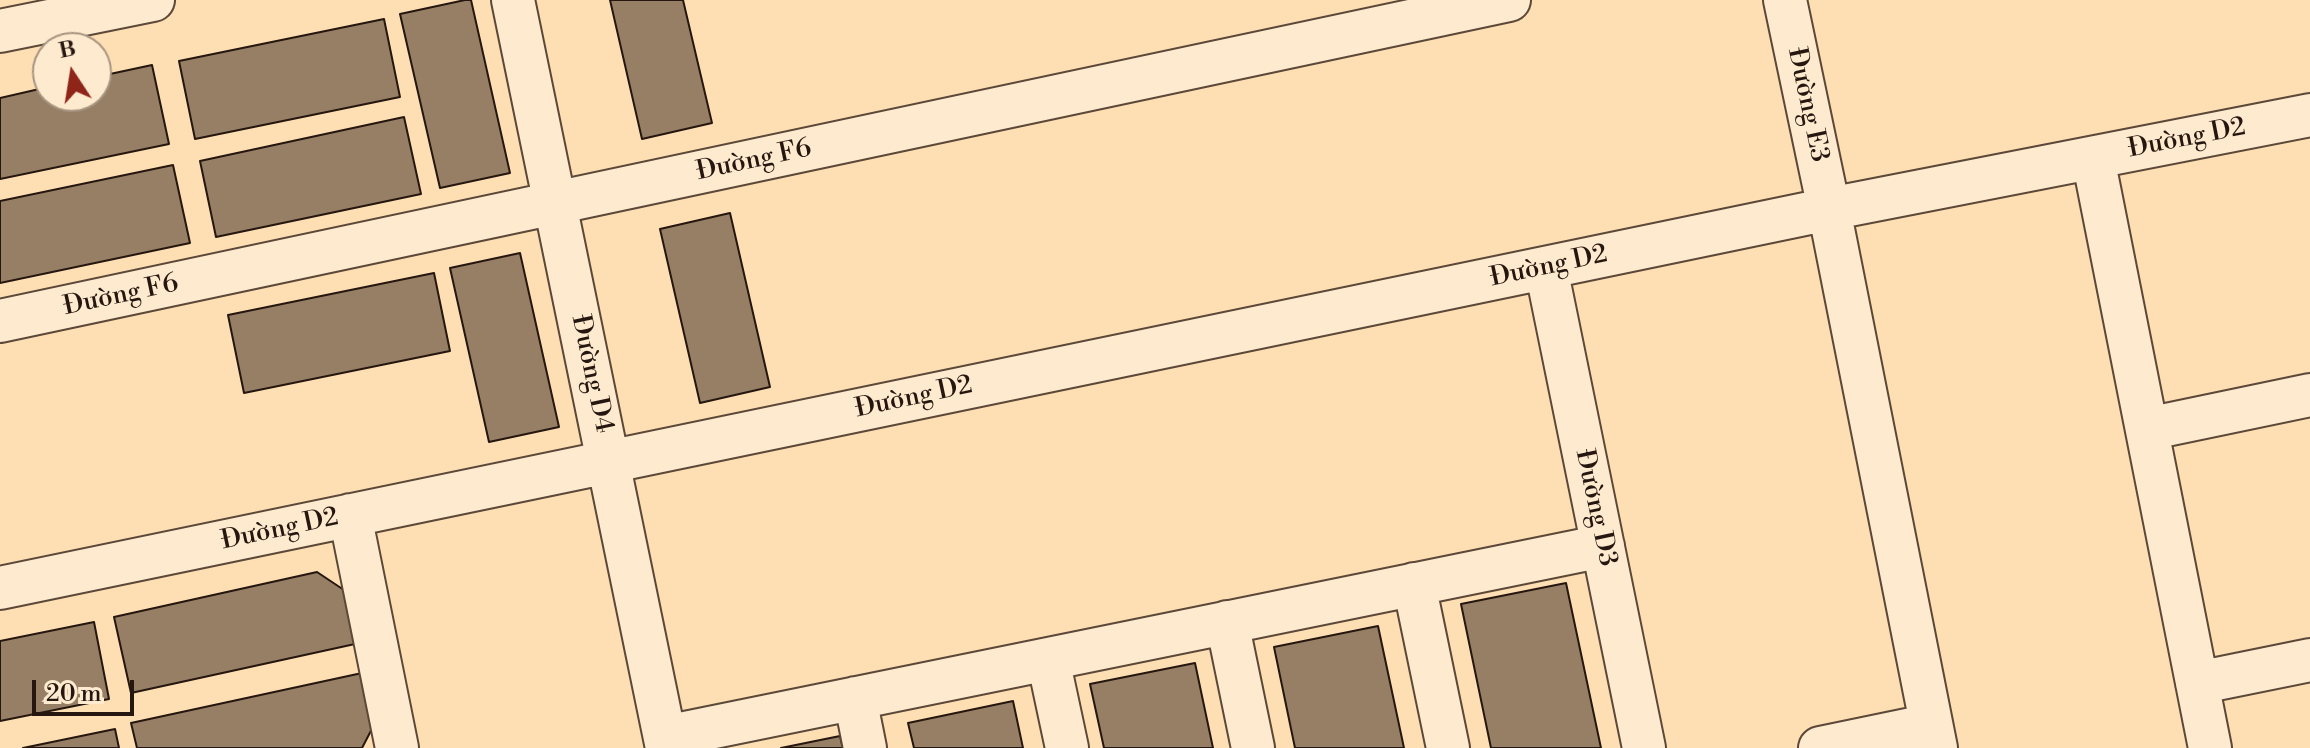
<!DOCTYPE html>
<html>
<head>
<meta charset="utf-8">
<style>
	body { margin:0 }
	#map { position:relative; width:2310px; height:748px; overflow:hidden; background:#fedfb3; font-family:"Libre Bodoni",serif }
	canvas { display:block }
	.north { position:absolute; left:32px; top:32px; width:80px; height:80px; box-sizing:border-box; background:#feeace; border:2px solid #a79582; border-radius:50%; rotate:348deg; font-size:22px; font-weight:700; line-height:32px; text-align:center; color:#25160f }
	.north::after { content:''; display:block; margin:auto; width:28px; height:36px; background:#8f2418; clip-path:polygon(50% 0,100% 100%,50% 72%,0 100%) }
	.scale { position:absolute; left:32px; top:680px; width:102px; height:36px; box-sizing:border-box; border:4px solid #25160f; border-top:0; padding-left:10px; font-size:24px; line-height:28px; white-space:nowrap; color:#25160f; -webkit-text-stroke:6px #feeace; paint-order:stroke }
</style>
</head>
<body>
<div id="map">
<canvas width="2310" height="748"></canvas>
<div class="north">B</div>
<div class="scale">20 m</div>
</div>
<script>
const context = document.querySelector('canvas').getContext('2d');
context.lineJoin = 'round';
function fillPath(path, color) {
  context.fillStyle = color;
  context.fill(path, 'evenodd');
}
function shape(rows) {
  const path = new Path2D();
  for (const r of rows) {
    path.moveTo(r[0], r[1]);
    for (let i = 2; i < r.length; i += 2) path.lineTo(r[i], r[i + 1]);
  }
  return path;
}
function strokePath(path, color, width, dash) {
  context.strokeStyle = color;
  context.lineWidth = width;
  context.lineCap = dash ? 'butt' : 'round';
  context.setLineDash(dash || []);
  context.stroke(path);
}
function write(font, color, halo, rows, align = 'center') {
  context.font = font + ' "Libre Bodoni",serif';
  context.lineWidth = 6;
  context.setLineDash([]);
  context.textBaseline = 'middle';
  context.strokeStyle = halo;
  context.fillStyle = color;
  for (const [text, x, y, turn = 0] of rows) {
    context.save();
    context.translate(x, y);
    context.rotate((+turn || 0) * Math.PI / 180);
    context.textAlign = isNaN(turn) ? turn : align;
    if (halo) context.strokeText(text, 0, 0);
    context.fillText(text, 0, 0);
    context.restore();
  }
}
const building = shape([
	[465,0,471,0,510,173,440,188,400,14,465,0],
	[610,0,683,0,712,123,642,139,610,0],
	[384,19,400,97,195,139,179,61,384,19],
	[152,65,169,144,0,179,0,98,48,87,48,96,96,96,96,77,152,65],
	[404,117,421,194,216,237,200,161,404,117],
	[173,165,190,243,0,283,0,201,173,165],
	[730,213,770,387,700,403,660,229,730,213],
	[520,253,559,427,489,442,450,268,520,253],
	[434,273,450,351,244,393,228,315,434,273],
	[317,572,344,590,355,644,131,693,114,617,317,572],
	[1566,583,1601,748,1491,748,1461,604,1566,583],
	[94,622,109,699,0,721,0,641,94,622],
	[1378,626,1404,748,1295,748,1274,647,1378,626],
	[1195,663,1213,748,1104,748,1090,684,1195,663],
	[362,673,374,725,362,748,137,748,131,723,362,673],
	[1013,701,1023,748,914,748,908,723,1013,701],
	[115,729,119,748,23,748,115,729],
	[840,736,843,748,781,748,840,736]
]);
const minor = shape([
	[513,0,667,748],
	[1785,0,1829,209,1936,748],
	[0,31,153,0],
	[2093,158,2210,748],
	[1546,268,1644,748],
	[0,321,1509,0],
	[2147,429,2310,395],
	[350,515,397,748],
	[1414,584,1448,748],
	[0,588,1829,209,2310,115],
	[1227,622,1253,748],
	[1048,659,1067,748],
	[2197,683,2310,660],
	[855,698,865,748],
	[665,737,1603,546],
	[1820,748,1931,725]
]);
const streetNames = [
	["Đường E3",1807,105,78],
	["Đường D2",2187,139,-11],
	["Đường F6",754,161,-12],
	["Đường D2",1549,267,-12],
	["Đường F6",121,296,-12],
	["Đường D4",591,374,78],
	["Đường D2",914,398,-12],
	["Đường D3",1595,508,78],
	["Đường D2",280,530,-12]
];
fillPath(building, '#967f64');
strokePath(building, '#25160f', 2);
strokePath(minor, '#5b4838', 46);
strokePath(minor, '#feeace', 42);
write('26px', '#25160f', '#feeace', streetNames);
</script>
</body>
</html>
